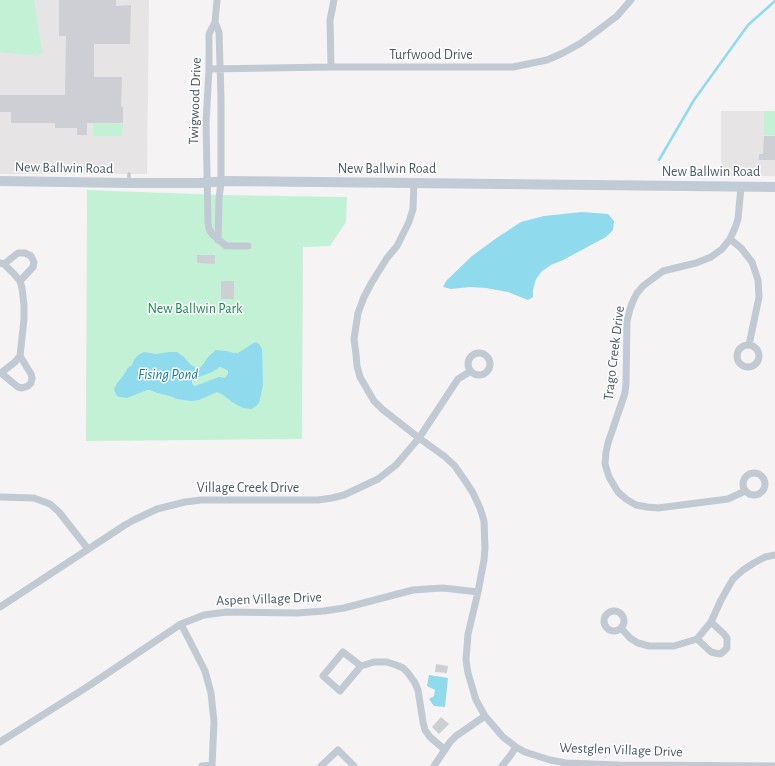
<!DOCTYPE html>
<html>
<head>
<meta charset="utf-8">
<style>
	body { margin:0 }
	canvas { display:block; background:#f5f3f3 }
</style>
</head>
<body>
<canvas width="775" height="766"></canvas>
<script>
const context = document.querySelector('canvas').getContext('2d');
context.lineJoin = 'round';
function fillPath(path, color) {
  context.fillStyle = color;
  context.fill(path, 'evenodd');
}
function shape(rows) {
  const path = new Path2D();
  for (const r of rows) {
    if (r.length === 3) {
      path.moveTo(r[0] + r[2], r[1]);
      path.arc(r[0], r[1], r[2], 0, 2 * Math.PI);
      continue;
    }
    path.moveTo(r[0], r[1]);
    for (let i = 2; i < r.length; i += 2) path.lineTo(r[i], r[i + 1]);
  }
  return path;
}
function strokePath(path, color, width, dash) {
  context.strokeStyle = color;
  context.lineWidth = width;
  context.lineCap = dash ? 'butt' : 'round';
  context.setLineDash(dash || []);
  context.stroke(path);
}
function write(font, color, halo, rows, align = 'center') {
  context.font = font + ' "Alegreya Sans",sans-serif';
  context.lineWidth = 3;
  context.setLineDash([]);
  context.textBaseline = 'middle';
  context.strokeStyle = halo;
  context.fillStyle = color;
  for (const [text, x, y, turn = 0] of rows) {
    context.save();
    context.translate(x, y);
    context.rotate((+turn || 0) * Math.PI / 180);
    context.textAlign = isNaN(turn) ? turn : align;
    if (halo) context.strokeText(text, 0, 0);
    context.fillText(text, 0, 0);
    context.restore();
  }
}
const education = shape([
	[0,0,149,0,147,174,0,174],
	[721,111,775,111,775,176,721,176]
]);
const green = shape([
	[0,0,34,0,42,52,38,56,0,52],
	[764,111,775,111,775,135,764,135],
	[93,123,123,124,122,136,93,136],
	[87,190,220,195,347,197,346,222,330,246,303,247,302,439,86,441]
]);
const water = shape([
	[582,212,608,214,614,221,613,230,606,237,563,260,551,265,542,271,536,279,533,290,533,297,528,300,508,292,486,288,469,287,451,289,443,287,446,281,472,256,498,237,521,222,544,216],
	[255,342,259,344,262,349,263,385,259,403,255,407,251,409,243,408,232,402,223,395,217,392,199,400,191,401,177,399,170,396,157,393,150,390,147,390,127,398,119,397,116,395,114,389,117,383,123,376,128,368,132,365,134,360,138,355,144,352,156,354,169,352,177,352,184,357,191,365,197,368,201,367,209,356,216,350,227,351,233,353,238,353],
	[220,367,225,369,228,371,228,374,225,378,219,377,195,386,192,384,192,381,194,379,212,372],
	[429,675,448,678,445,707,434,706,429,699,434,696,435,690,427,686]
]);
const stream = shape([
	[659,160,694,100,748,25,775,1]
]);
const building = shape([
	[59,0,116,0,116,6,131,5,130,44,94,44,94,77,122,77,121,107,123,107,123,123,87,123,87,135,77,135,77,128,55,128,55,123,11,123,11,112,0,112,0,95,65,95,66,36,59,36],
	[764,136,775,136,775,160,759,160,759,154,763,154],
	[197,255,215,255,215,264,197,263],
	[221,281,234,281,234,299,221,299],
	[436,664,448,666,447,673,435,672],
	[441,717,449,724,439,734,432,727]
]);
const lane = shape([
	[129,182,129,174]
]);
const street = shape([
	[217,0,215,22,209,34,209,69,206,123,208,223,209,229,212,234,226,246,248,246],
	[215,22,219,32,221,98,221,182,219,199,218,240],
	[331,67,330,20,334,0],
	[209,69,331,67,513,67,547,60,563,53,581,43,596,32,617,16,631,0],
	[414,183,413,209,409,222,397,246,387,258,372,282,364,297,358,313,354,339,356,354,357,366,360,377,374,401,382,409,419,438,444,456,454,465,466,482,473,493,480,508,484,521,485,548,484,560,478,592,468,634,466,660,468,673,476,700,485,716,503,737,516,747,525,752,550,760,566,763,619,765,775,766],
	[741,187,738,219,735,228,730,239,722,249,711,257,696,263,663,271,643,286,637,293,633,301,630,309,627,321,626,383,625,393,608,443,606,452,605,464,609,477,618,492,626,499,636,505,647,507,658,508,728,499,745,491],
	[730,239,741,248,752,262,758,280,759,297,749,345],
	[0,263,4,264,14,274,20,281,22,288,24,305,24,319,20,356],
	[4,264,18,253,25,253,31,256,34,262,33,267,20,281],
	[748,356,11],
	[479,364,11],
	[0,373,1,373,15,362,20,356],
	[1,373,18,387,22,388,28,386,31,383,32,378,31,374,20,356],
	[754,484,11],
	[0,497,34,498,50,504,59,512,88,549],
	[0,607,125,525,134,520,157,509,185,502,201,500,318,500,332,498,344,495,378,479,396,465,419,438,458,379,471,371],
	[614,621,10],
	[181,624,201,663,205,671,211,693,214,722,212,766],
	[621,628,630,638,638,643,649,646,674,646,697,639,711,622,721,600,733,579,743,570,754,563,765,557,775,555],
	[697,639,711,652,715,653,720,654,723,652,727,648,727,638,724,634,711,622],
	[361,666,343,652,323,676,340,691,361,666,374,662,387,662,396,665,403,668,408,673,415,683,418,690,423,722,425,730,430,737,445,750],
	[0,742,87,687,181,624,204,615,227,612,297,613,324,611,344,608,413,590,427,589,443,588,478,592],
	[202,766,212,765],
	[321,766,338,750,354,766],
	[434,766,450,742,456,736,485,716],
	[502,766,510,756,516,747]
]);
const secondary = shape([
	[0,181,129,183,199,183,227,181,775,187]
]);
const streetNames = [
	["Turfwood Drive",431,55],
	["Twigwood Drive",195,101,-88],
	["New Ballwin Road",64,168,1],
	["New Ballwin Road",387,169],
	["New Ballwin Road",711,172],
	["Trago Creek Drive",614,353,-83],
	["Village Creek Drive",248,488],
	["Aspen Village Drive",269,599,-2],
	["Westglen Village Drive",621,750,2]
];
const parkNames = [
	["New Ballwin Park",195,309]
];
const waterNames = [
	["Fising Pond",168,374]
];
fillPath(education, '#e6e4e5');
fillPath(green, '#c3f1d5');
fillPath(water, '#90daee');
strokePath(stream, '#90daee', 2.5);
fillPath(building, '#cdcfd5');
strokePath(lane, '#c1cad2', 3.5);
strokePath(street, '#c1cad2', 7);
strokePath(secondary, '#c1cbd6', 10);
write('14px', '#4a5661', '#fff', streetNames);
write('14px', '#17864f', '#fff', parkNames);
write('italic 15px', '#0c7c9b', '#fff', waterNames);
</script>
</body>
</html>
